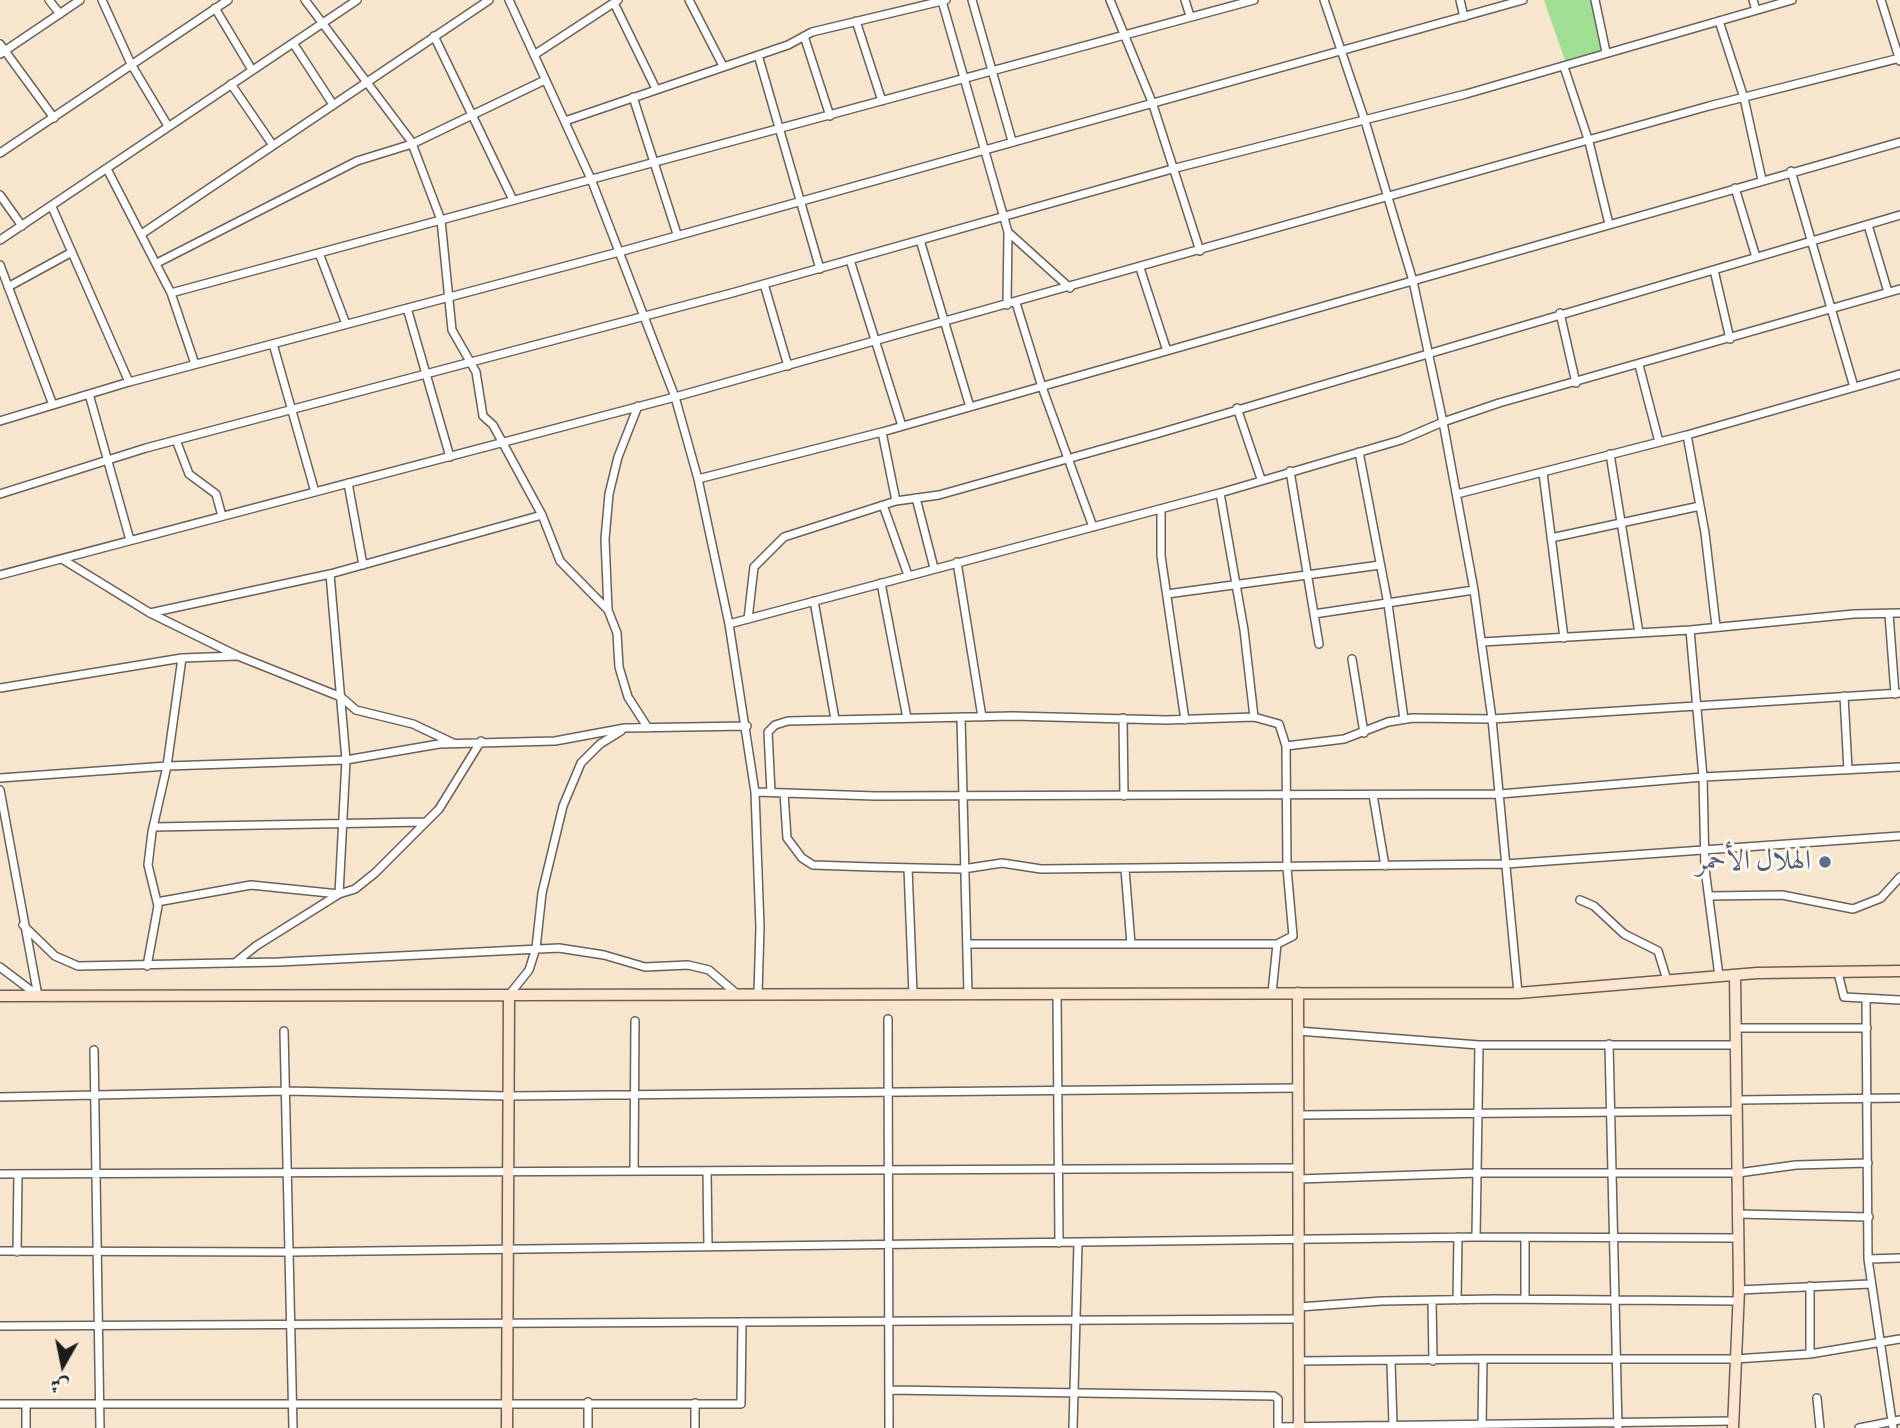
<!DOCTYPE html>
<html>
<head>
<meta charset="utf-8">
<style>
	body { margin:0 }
	#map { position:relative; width:1900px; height:1428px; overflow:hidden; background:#f7e5ce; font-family:Alegreya,Amiri,serif }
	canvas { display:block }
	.north { position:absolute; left:28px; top:1330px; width:70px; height:70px; -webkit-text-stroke:5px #fbf7ec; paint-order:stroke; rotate:189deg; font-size:19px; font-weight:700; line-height:28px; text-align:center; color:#1c1c1c }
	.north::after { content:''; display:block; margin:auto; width:24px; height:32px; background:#1c1c1c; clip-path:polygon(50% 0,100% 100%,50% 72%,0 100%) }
</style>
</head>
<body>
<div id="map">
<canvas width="1900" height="1428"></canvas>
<div class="north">ش</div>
</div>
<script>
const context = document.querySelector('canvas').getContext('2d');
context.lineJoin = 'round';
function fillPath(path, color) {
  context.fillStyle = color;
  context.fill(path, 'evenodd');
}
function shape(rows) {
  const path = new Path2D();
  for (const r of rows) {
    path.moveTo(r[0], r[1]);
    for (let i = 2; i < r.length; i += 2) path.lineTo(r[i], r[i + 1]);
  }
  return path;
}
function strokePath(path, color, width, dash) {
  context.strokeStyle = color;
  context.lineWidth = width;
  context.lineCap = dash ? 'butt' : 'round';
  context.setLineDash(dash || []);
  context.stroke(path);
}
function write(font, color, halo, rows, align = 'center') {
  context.font = font + ' Alegreya,Amiri,serif';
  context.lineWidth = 6;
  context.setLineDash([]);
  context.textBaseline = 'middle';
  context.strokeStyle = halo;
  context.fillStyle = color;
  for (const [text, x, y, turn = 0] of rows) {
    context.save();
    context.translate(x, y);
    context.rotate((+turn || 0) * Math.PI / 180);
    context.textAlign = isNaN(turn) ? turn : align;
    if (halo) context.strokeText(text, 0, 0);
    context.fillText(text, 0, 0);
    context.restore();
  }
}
const green = shape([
	[1544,0,1591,0,1603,50,1566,63]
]);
const street = shape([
	[49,0,60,14],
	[102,0,131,64,168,126],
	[305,0,411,141,441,220,452,330,476,372,483,416,493,425,542,515,560,561,608,610,617,633,619,667,628,697,648,728],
	[509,0,591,179,675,397,698,479,729,624,755,792,760,927,758,994],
	[689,0,723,66],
	[972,0,1012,141],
	[1110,0,1152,102,1200,251],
	[1185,0,1190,16],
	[1324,0,1365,121,1413,281,1443,422,1474,590,1492,719,1518,993],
	[1460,0,1464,17],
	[1595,0,1606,52],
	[1753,0,1756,10],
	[1881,0,1900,61],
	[942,1,1008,232,1007,305],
	[614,3,656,89],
	[215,8,252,70],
	[856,21,882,101],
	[1719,21,1744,98,1762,180],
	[434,36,513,200],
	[804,36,830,116],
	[293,43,332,103],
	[0,44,54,118],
	[0,54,80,0],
	[534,55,618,0],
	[758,55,820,269],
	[1564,67,1589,142,1609,224],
	[231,84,272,144],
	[633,97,677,234],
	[565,121,788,45,812,32,946,0],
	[0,153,228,0],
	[107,169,171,293,195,364],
	[1791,171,1854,387],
	[1735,188,1756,257],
	[0,195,22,226],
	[52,207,129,382],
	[1868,225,1888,292],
	[1008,232,1070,288],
	[143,233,489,0],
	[0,240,357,0],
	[920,240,970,407],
	[319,253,346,324],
	[850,260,902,426],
	[157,263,357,161,412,144,545,80],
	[0,265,53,405],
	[1140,268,1167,351],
	[1714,270,1730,339],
	[764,284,788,366],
	[8,287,72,252],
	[171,293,1254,0],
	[1016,303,1042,387,1093,527],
	[407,308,450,457],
	[1560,313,1576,383],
	[273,344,315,492],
	[1639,365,1659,442],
	[89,394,130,540],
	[1237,408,1261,479],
	[0,421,129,382,619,252,1523,0],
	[882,432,896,501],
	[1687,435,1705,533,1716,626],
	[176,440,189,474,216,494,222,516],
	[1359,452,1388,604,1404,719],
	[1610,454,1639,633],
	[1290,471,1319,644],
	[1543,473,1564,638],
	[698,479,882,432,1900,142],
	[348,483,363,565],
	[1220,493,1244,630,1254,717],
	[0,494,146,448,732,293,1172,169,1466,94,1792,0],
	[1457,494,1687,435,1900,374],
	[916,498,934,568],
	[883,505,908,575],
	[1161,509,1161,556,1185,720],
	[1551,538,1700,506],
	[62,559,150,613,238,656,341,697,356,710,413,724,453,743],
	[957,562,982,717],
	[0,575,675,397,1709,106,1900,58],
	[881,583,907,718],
	[1167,594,1380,565],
	[814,601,835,719],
	[608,610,605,539,609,494,618,457,638,406],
	[150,613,330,574,542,515],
	[1314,614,1474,590],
	[1889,614,1895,694],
	[748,619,754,567,784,537,896,501,939,495,1156,434,1900,215],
	[729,624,1220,493,1401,440,1443,422,1499,403,1900,289],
	[1690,630,1703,777,1705,869,1719,976],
	[1482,642,1690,630,1854,614,1900,613],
	[1352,659,1364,733],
	[0,688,182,658,237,656],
	[1844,696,1848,770],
	[961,717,968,994],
	[1123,718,1124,796],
	[0,778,167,766,346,760,439,744,555,741,625,728,747,726],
	[0,790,38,996],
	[755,792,875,796,1500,794,1703,777,1900,767],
	[771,792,768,732,775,725,788,721,1013,716,1166,720,1254,717,1279,724,1286,746,1344,739,1388,722,1413,718,1492,719,1900,693],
	[784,793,787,838,802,858,813,865,872,867,963,869,1002,863,1041,869,1506,864,1900,836],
	[1373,795,1385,866],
	[153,827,425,822],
	[908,868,913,994],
	[1125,869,1131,944],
	[1709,896,1782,895,1853,909,1881,898,1900,877],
	[1580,900,1594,906,1624,934,1658,951,1667,980],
	[157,902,251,885,339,894,346,760,330,574],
	[23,925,55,956,78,966,279,962,559,948,604,955,645,967,688,965,709,970,737,994],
	[968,944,1277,944,1293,936,1287,868,1286,746],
	[235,963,256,946,339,894,355,889,375,873,439,809,481,741],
	[147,966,158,906,148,865,152,832,167,766,182,658],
	[0,967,37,995],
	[1838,973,1844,997,1900,1000],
	[1272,993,1277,944],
	[1057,994,1059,1243],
	[509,995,529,970,536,948,542,893,563,806,581,763,600,744,621,731],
	[1866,999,1868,1259,1893,1428],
	[888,1019,889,1428],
	[1735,1028,1867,1028],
	[284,1031,293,1428],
	[1298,1031,1479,1045,1736,1045],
	[1609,1044,1618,1428],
	[94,1050,100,1428],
	[0,1097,286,1091,509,1096,1298,1088],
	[1737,1100,1900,1098],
	[1298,1115,1736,1111],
	[634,1171,635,1021],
	[707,1171,708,1247],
	[0,1174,1299,1168],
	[1299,1179,1477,1173,1738,1173,1796,1165,1868,1163],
	[1737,1214,1869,1217],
	[1476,1237,1479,1045],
	[1525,1237,1525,1299],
	[0,1251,289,1252,1476,1237,1737,1238],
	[17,1252,18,1174],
	[1868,1259,1900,1258],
	[1739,1290,1870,1284],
	[1457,1300,1458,1237],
	[1432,1301,1433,1361],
	[1299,1307,1382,1301,1495,1299,1739,1301],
	[0,1326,1299,1319],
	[1810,1354,1810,1286],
	[1483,1359,1735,1359,1810,1354,1900,1339],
	[1299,1361,1483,1359,1482,1427],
	[1391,1362,1393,1425],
	[890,1390,1274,1396,1278,1399,1278,1427,1733,1421],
	[1817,1398,1820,1428],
	[588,1402,588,1428],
	[695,1403,695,1428],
	[0,1404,741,1404,742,1322],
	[26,1404,26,1428],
	[1073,1428,1078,1243],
	[1859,1428,1900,1420]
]);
const secondary = shape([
	[1298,993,1299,1428],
	[0,996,1518,993,1757,973,1900,971],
	[507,1428,509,995],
	[1733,1428,1739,1290,1735,975]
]);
const markers = [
	[1825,862,7,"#5c6f8a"]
];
const serviceNames = [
	["الهلال الأحمر",1811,862]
];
fillPath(green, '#9fde93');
strokePath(street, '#69625a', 10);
strokePath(secondary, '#69625a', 13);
strokePath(street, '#fff', 7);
strokePath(secondary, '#fce5cf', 10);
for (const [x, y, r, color] of markers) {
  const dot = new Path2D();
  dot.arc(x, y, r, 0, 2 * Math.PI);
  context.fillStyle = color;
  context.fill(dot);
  strokePath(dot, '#fbf7ec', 2.5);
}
write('28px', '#4e5e75', '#fbf7ec', serviceNames, 'right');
</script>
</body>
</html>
